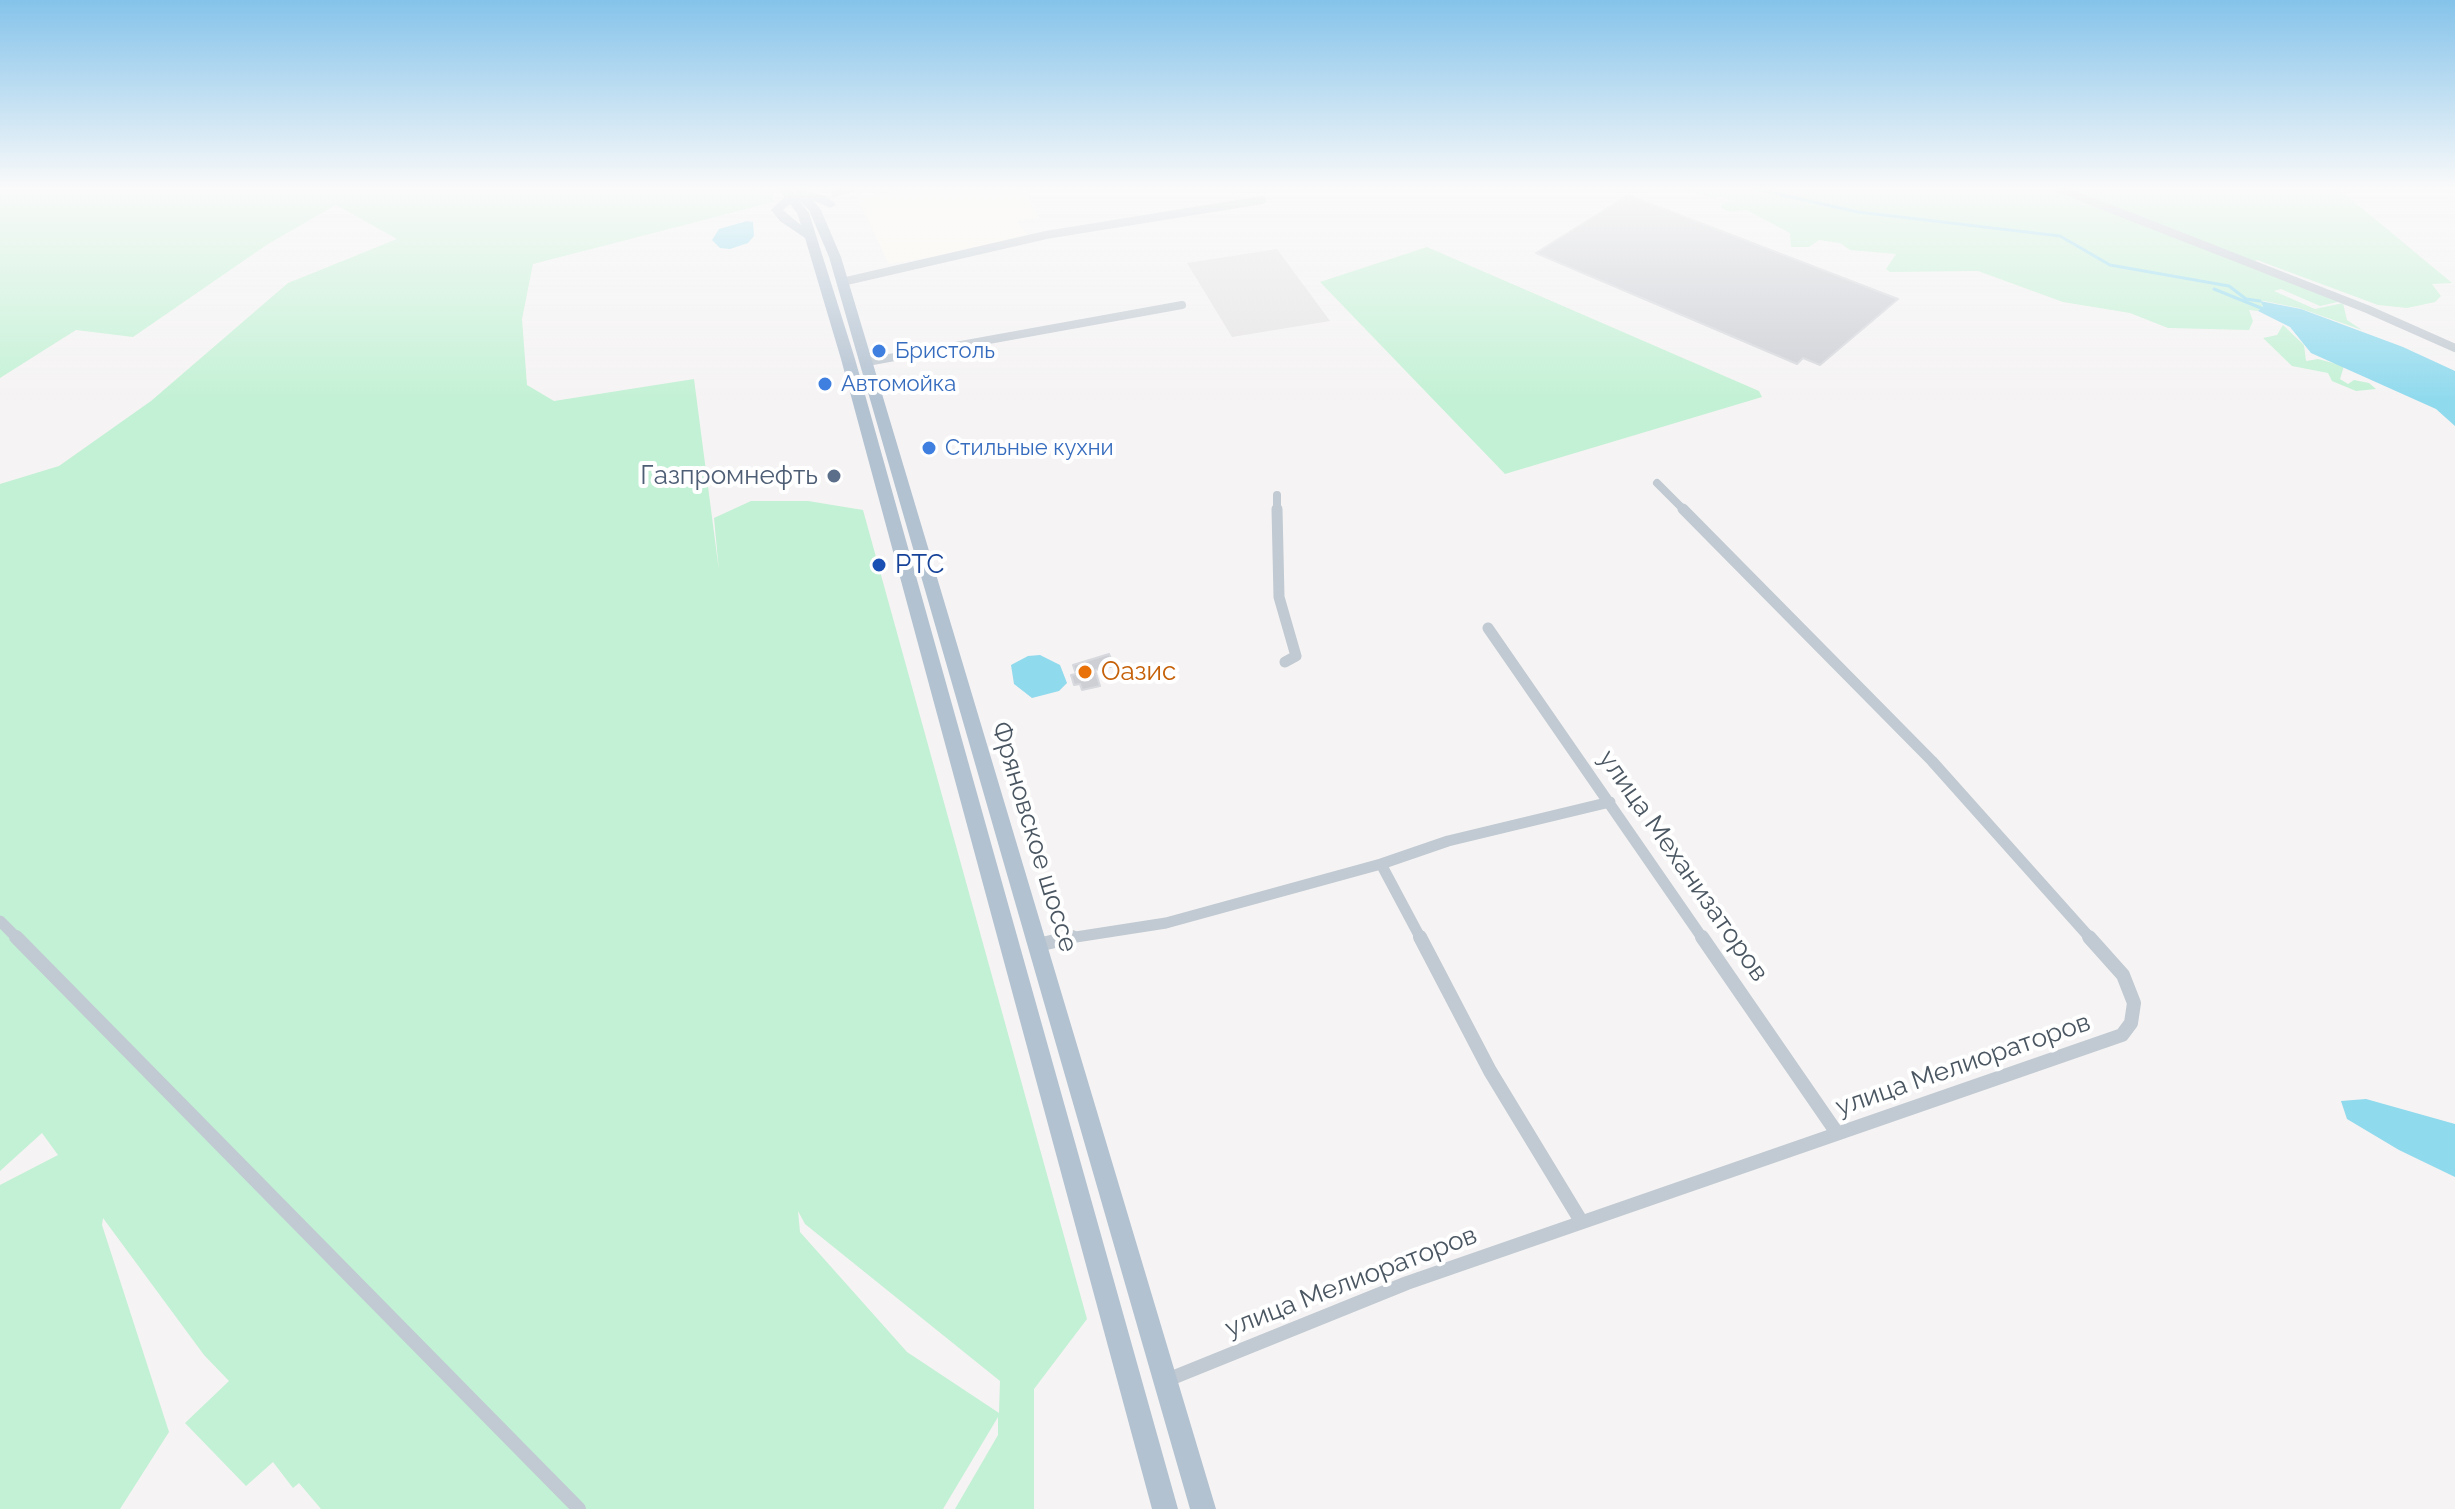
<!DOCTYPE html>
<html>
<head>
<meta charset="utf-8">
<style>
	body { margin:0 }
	canvas { display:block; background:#f5f3f3 }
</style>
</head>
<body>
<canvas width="2455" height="1509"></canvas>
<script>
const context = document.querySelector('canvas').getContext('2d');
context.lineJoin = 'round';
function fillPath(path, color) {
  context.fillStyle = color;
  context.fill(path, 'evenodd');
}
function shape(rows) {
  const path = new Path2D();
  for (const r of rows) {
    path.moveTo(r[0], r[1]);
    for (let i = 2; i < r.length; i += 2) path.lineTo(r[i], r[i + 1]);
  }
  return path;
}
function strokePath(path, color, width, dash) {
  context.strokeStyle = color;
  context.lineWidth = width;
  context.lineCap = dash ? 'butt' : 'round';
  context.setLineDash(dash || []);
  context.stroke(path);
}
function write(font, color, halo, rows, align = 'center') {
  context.font = font + ' Raleway,sans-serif';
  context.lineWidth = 8;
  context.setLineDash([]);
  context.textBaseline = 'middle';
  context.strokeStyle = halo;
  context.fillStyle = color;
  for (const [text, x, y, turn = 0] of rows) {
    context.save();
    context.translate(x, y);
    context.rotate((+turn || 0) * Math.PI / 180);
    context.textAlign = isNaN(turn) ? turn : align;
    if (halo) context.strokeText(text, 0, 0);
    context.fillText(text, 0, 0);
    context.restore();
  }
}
const commercial = shape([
	[906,189,1023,189,1039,218,1017,221,1030,238,1002,246,889,264,857,198]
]);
const education = shape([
	[1277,249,1330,321,1232,337,1187,263]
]);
const green = shape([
	[0,189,756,189,762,194,773,193,774,202,533,264,522,319,527,385,554,401,694,379,719,571,714,518,751,501,808,501,863,510,1087,1319,1034,1389,1034,1509,955,1509,998,1435,998,1417,943,1509,321,1509,299,1483,293,1488,273,1462,246,1486,185,1423,229,1381,204,1355,103,1218,102,1225,169,1432,120,1509,0,1509,0,1185,58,1155,42,1133,0,1171,0,484,59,466,151,401,288,283,397,239,336,205,268,244,133,337,76,330,0,378],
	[798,1211,805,1224,1000,1381,999,1413,907,1352,800,1232],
	[1685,189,2339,189,2452,283,2432,284,2441,296,2435,302,2407,308,2378,305,2257,260,2251,264,2342,301,2320,306,2281,289,2274,291,2315,309,2343,303,2347,320,2362,330,2299,308,2264,301,2260,301,2263,306,2258,311,2249,310,2253,321,2249,330,2168,328,2130,313,2063,302,1978,271,1890,272,1886,269,1896,254,1850,250,1840,243,1819,240,1809,247,1791,247,1790,233,1746,210,1730,212,1721,208,1721,204,1729,201,1724,197,1711,198],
	[1427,247,1759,391,1762,397,1505,474,1320,282],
	[2283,325,2304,345,2306,361,2318,359,2344,366,2340,379,2348,384,2354,380,2369,383,2376,389,2356,391,2332,381,2328,373,2292,366,2263,338,2277,335]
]);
const water = shape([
	[747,221,753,222,754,236,748,243,730,249,720,248,712,240,719,229],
	[2260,301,2301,309,2403,347,2455,371,2455,426,2436,409,2311,353,2290,327,2258,311,2263,306],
	[1040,655,1060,665,1067,683,1059,691,1032,698,1014,684,1011,665,1028,656],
	[2366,1099,2455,1124,2455,1177,2399,1150,2347,1119,2341,1101]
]);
const stream = shape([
	[1755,189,1858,212,2060,236,2110,265,2229,286,2246,299,2260,301],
	[2214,289,2261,308]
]);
const building = shape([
	[1628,195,1898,299,1820,365,1803,358,1797,364,1536,253,1628,195],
	[1109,654,1114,666,1095,670,1100,686,1082,690,1080,684,1074,685,1071,675,1076,674,1073,665,1109,654]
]);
const streetFar2 = shape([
	[2060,189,2367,309,2455,348],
	[835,193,850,189],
	[842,282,1046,235,1262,200],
	[867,362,1182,305],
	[1657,483,1685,511],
	[1277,495,1277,511]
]);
const streetFar1 = shape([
	[1277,509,1279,597,1296,656,1285,662],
	[1683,509,1932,761,2091,939],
	[1488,628,1703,939],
	[1381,864,1421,939],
	[0,921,18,939],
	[1063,939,1166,923,1381,864,1448,841,1610,802]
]);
const street = shape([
	[16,937,579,1509],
	[1420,937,1490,1071,1581,1221],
	[1702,937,1837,1133],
	[1038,945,1072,937],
	[1167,1380,1407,1283,2122,1035,2131,1023,2134,1003,2123,975,2089,937]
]);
const primary = shape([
	[779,189,790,189,794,194,797,194,794,189,805,189,807,192,826,196,836,205,830,208,813,200,821,210,841,257,1216,1509,1190,1509,829,257,809,210,799,200,809,213,855,359,1178,1509,1152,1509,841,359,805,238,780,221,771,210,784,197,779,189],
	[790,204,797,213,801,225,783,210,790,204]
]);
const markers = [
	[879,351,8,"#3f7fe0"],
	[825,384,8,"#3f7fe0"],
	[929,448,8,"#3f7fe0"],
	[834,476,8,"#5c6f8a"],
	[879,565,8,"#1a4fb4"],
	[1085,672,8,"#e8710a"]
];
const farShopnames = [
	["Бристоль",895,351],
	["Автомойка",841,384],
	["Стильные кухни",945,448]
];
const serviceNames = [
	["Газпромнефть",818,476]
];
const transitNames = [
	["РТС",895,565]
];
const foodNames = [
	["Оазис",1101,672]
];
const streetNames = [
	["Фряновское шоссе",1034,837,73],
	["улица Механизаторов",1683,866,55],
	["улица Мелиораторов",1963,1065,-19],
	["улица Мелиораторов",1351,1282,-21]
];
fillPath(commercial, '#fdf9ef');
fillPath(education, '#e6e4e5');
fillPath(green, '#c3f1d5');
fillPath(water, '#90daee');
strokePath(stream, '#90daee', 3);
fillPath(building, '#cdcfd5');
strokePath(building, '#d7d9de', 2);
strokePath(streetFar2, '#c1cad2', 8);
strokePath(streetFar1, '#c1cad2', 11);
strokePath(street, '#c1cad2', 14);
fillPath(primary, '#b3c2d1');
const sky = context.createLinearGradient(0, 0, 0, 400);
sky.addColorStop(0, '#85c3ea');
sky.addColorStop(0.47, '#fafafa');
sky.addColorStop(1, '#fafafa00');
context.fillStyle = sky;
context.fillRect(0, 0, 2455, 400);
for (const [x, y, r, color] of markers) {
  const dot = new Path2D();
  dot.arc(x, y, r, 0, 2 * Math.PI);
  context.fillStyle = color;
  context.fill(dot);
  strokePath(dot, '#fff', 3);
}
write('22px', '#366cbe', '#fff', farShopnames, 'left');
write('26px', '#4e5e75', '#fff', serviceNames, 'right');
write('26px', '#164399', '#fff', transitNames, 'left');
write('26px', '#c56008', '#fff', foodNames, 'left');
write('26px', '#4a5661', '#fff', streetNames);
</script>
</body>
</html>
